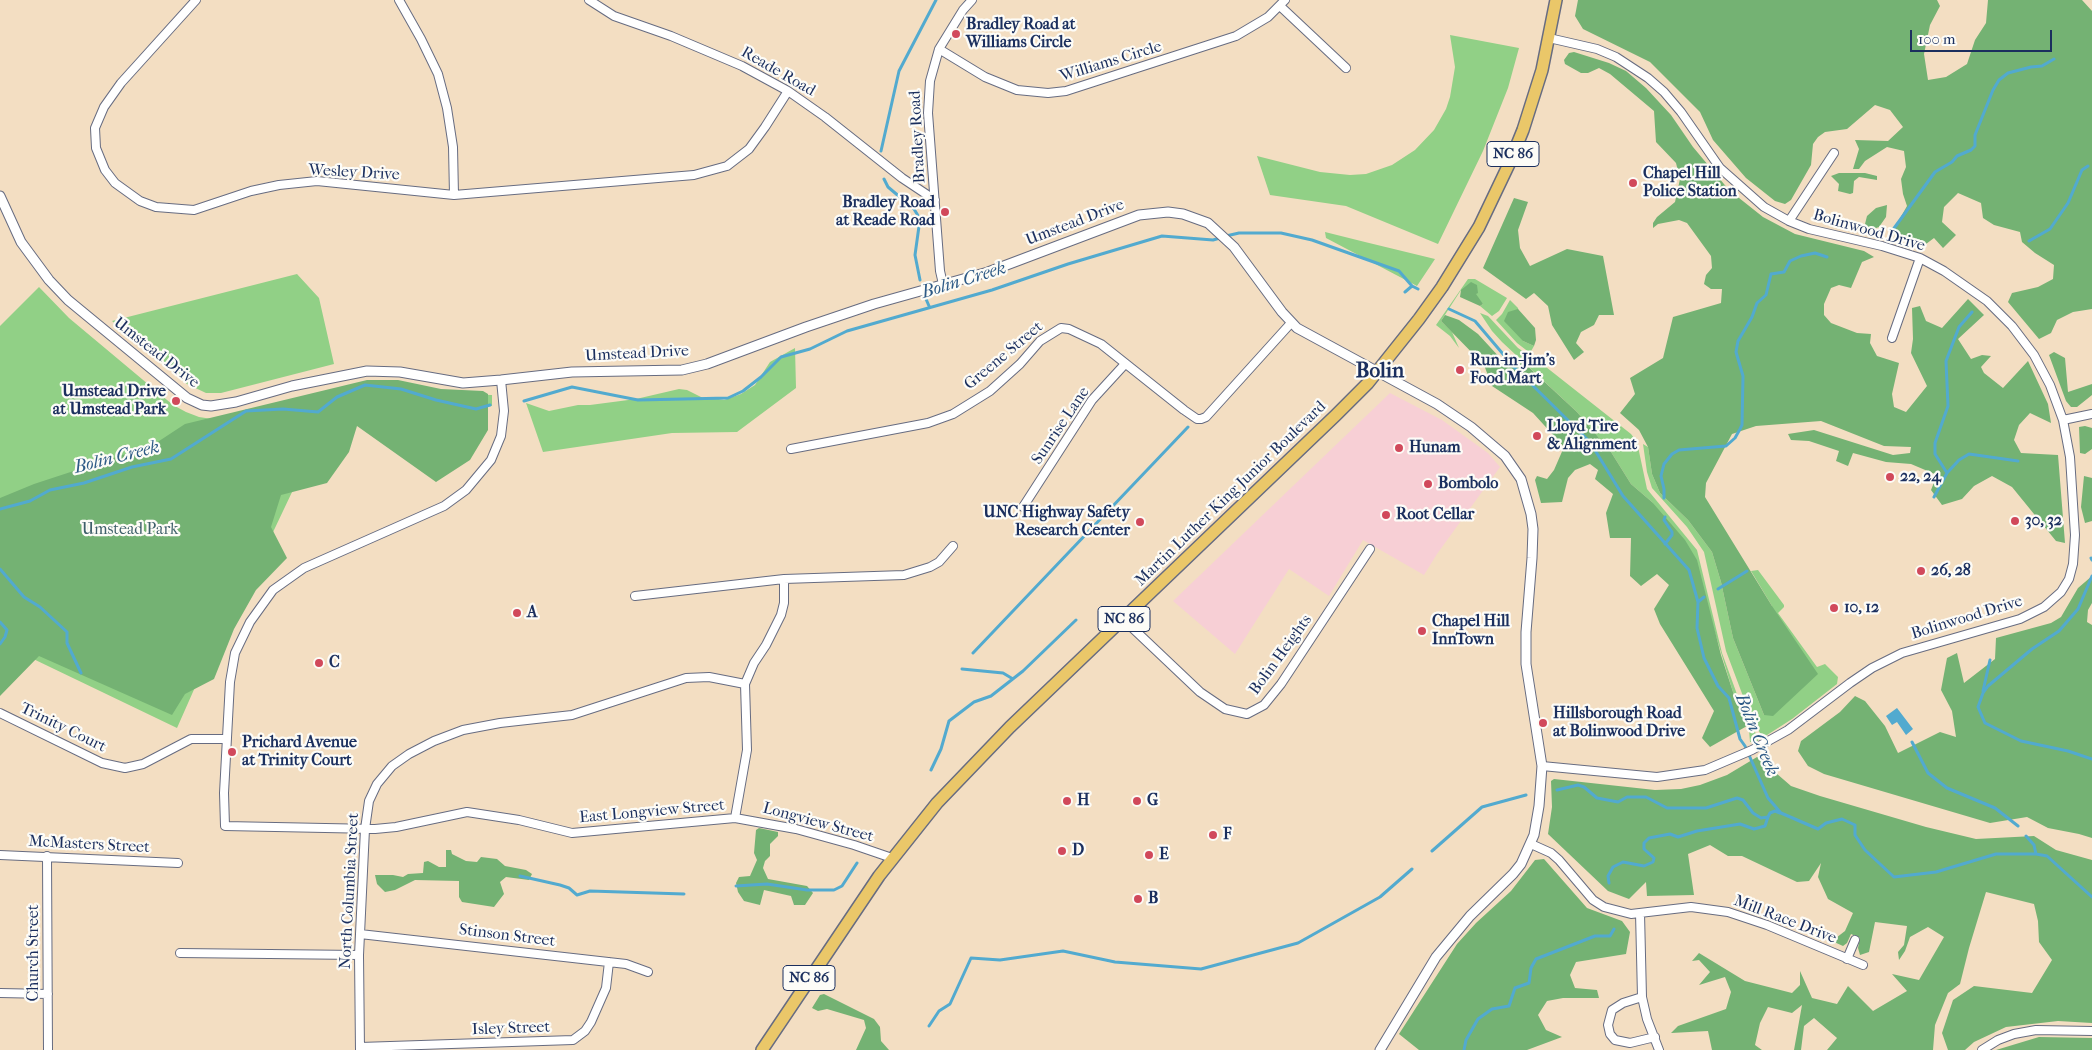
<!DOCTYPE html>
<html>
<head>
<meta charset="utf-8">
<style>
	body { margin:0 }
	#map { position:relative; width:2092px; height:1050px; overflow:hidden; background:#f3dec2; font-family:"IM FELL French Canon",serif }
	canvas { display:block }
	.scale { position:absolute; left:1910px; top:30px; width:142px; height:22px; box-sizing:border-box; border:2px solid #1b2f5e; border-top:0; padding-left:6px; font-size:15px; line-height:18px; white-space:nowrap; color:#1b2f5e; -webkit-text-stroke:4px #fdfcf7; paint-order:stroke }
</style>
</head>
<body>
<div id="map">
<canvas width="2092" height="1050"></canvas>
<div class="scale">100 m</div>
</div>
<script>
const context = document.querySelector('canvas').getContext('2d');
context.lineJoin = 'round';
function fillPath(path, color) {
  context.fillStyle = color;
  context.fill(path, 'evenodd');
}
function shape(rows) {
  const path = new Path2D();
  for (const r of rows) {
    path.moveTo(r[0], r[1]);
    for (let i = 2; i < r.length; i += 2) path.lineTo(r[i], r[i + 1]);
  }
  return path;
}
function strokePath(path, color, width, dash) {
  context.strokeStyle = color;
  context.lineWidth = width;
  context.lineCap = dash ? 'butt' : 'round';
  context.setLineDash(dash || []);
  context.stroke(path);
}
function write(font, color, halo, rows, align = 'center') {
  context.font = font + ' "IM FELL French Canon",serif';
  context.lineWidth = 4.5;
  context.setLineDash([]);
  context.textBaseline = 'middle';
  context.strokeStyle = halo;
  context.fillStyle = color;
  for (const [text, x, y, turn = 0] of rows) {
    context.save();
    context.translate(x, y);
    context.rotate((+turn || 0) * Math.PI / 180);
    context.textAlign = isNaN(turn) ? turn : align;
    if (halo) context.strokeText(text, 0, 0);
    context.fillText(text, 0, 0);
    context.restore();
  }
}
const built = shape([
	[1390,393,1442,420,1488,453,1500,467,1437,554,1424,575,1363,540,1329,596,1289,569,1235,654,1173,601]
]);
const green = shape([
	[1450,35,1519,48,1508,88,1483,151,1438,244,1346,206,1270,195,1257,156,1320,172,1350,175,1366,174,1392,165,1415,150,1434,130,1446,109,1450,97,1455,67],
	[1325,232,1365,242,1435,259,1417,286,1326,238],
	[297,274,319,298,334,364,221,393,206,393,187,384,112,321],
	[1468,279,1475,279,1507,298,1499,311,1492,316,1480,306,1483,304,1461,290,1441,321,1452,332,1459,348,1450,336,1436,325],
	[39,287,69,318,173,405,186,412,199,417,212,419,446,394,492,395,492,406,461,410,330,412,200,686,196,685,177,728,0,643,0,326],
	[1510,300,1518,308,1523,341,1534,346,1530,353,1517,343,1496,320,1502,314],
	[1480,313,1488,316,1518,348,1546,367,1631,434,1637,442,1647,489,1697,550,1722,653,1738,697,1758,738,1758,741,1750,742,1749,730,1733,692,1712,623,1652,502,1631,484,1611,452,1577,412,1502,342,1492,331],
	[795,348,796,388,737,432,672,433,543,452,526,403,549,411,578,405,590,405,636,399,679,389,687,390,705,399,713,398,724,400,741,394,755,385,770,362],
	[1643,444,1648,447,1652,474,1660,493,1688,520,1712,552,1721,582,1733,638,1764,715,1772,606,1751,571,1758,570,1784,605,1784,607,1778,613,1817,667,1825,664,1838,677,1837,684,1792,719,1764,737,1761,735,1749,712,1726,651,1704,552,1687,527,1652,488,1647,472]
]);
const forest = shape([
	[1578,0,1937,0,1940,6,1930,25,1924,54,1928,80,1946,77,1967,64,1975,40,1986,23,1988,0,2082,0,2092,11,2092,309,2073,312,2057,320,2051,333,2039,339,2008,302,2012,293,2038,287,2053,279,2054,265,2035,253,2022,242,2020,232,1994,225,1983,218,1981,203,1958,193,1944,207,1942,222,1956,235,1943,248,1934,238,1926,244,1916,244,1896,238,1894,229,1907,206,1903,194,1901,179,1906,167,1904,151,1887,147,1865,161,1859,169,1853,169,1859,149,1855,140,1888,141,1903,127,1890,110,1875,105,1847,129,1825,132,1818,137,1813,144,1811,165,1791,200,1785,204,1775,201,1746,178,1726,155,1713,140,1700,112,1650,62,1583,29,1575,16],
	[1574,52,1609,63,1626,71,1646,88,1671,115,1693,147,1729,190,1763,217,1795,234,1864,251,1874,257,1862,262,1851,288,1839,285,1831,288,1824,304,1824,315,1831,323,1857,333,1871,334,1870,343,1877,356,1899,363,1892,394,1894,407,1906,412,1927,386,1911,353,1913,339,1912,308,1920,306,1926,321,1942,328,1968,299,1984,315,1958,339,1971,359,1982,355,1991,356,1981,367,1984,373,2003,388,2028,361,2048,404,2051,423,2030,413,2019,425,2014,440,2021,453,2058,455,2065,543,2056,541,2012,487,1992,476,1974,486,1962,499,1942,505,1931,490,1937,475,1911,464,1886,462,1853,453,1848,466,1836,461,1839,451,1809,441,1791,440,1788,434,1814,430,1893,455,1910,453,1911,447,1884,446,1821,421,1756,426,1732,434,1706,483,1705,497,1772,606,1818,674,1773,716,1764,715,1733,638,1721,582,1712,552,1688,520,1660,493,1652,474,1648,447,1639,430,1620,413,1635,394,1630,378,1663,358,1673,317,1721,303,1722,289,1711,289,1704,284,1706,275,1712,268,1711,256,1687,223,1679,220,1658,224,1653,228,1653,223,1657,217,1675,202,1680,179,1676,163,1656,142,1654,111,1610,74,1599,68,1588,73,1581,73,1565,64,1564,60,1569,53],
	[1839,173,1865,173,1877,176,1877,180,1859,177,1854,181,1853,193,1850,194,1838,191,1839,184,1831,176],
	[1514,198,1528,202,1518,230,1520,248,1530,266,1567,249,1603,256,1614,315,1599,315,1594,325,1581,332,1576,343,1584,352,1574,360,1552,325,1548,306,1534,293,1526,299,1483,268],
	[1887,205,1886,217,1879,227,1868,231,1865,224,1867,216,1876,208],
	[1471,282,1477,285,1478,293,1476,294,1483,304,1480,306,1460,297,1461,290],
	[1518,309,1535,328,1536,340,1534,346,1523,341,1504,321,1508,312],
	[1445,315,1459,320,1478,334,1502,360,1522,361,1577,412,1611,452,1631,484,1652,502,1685,540,1697,560,1721,655,1733,692,1747,726,1710,747,1702,738,1714,711,1660,624,1654,609,1669,585,1657,574,1641,586,1630,576,1631,538,1610,538,1606,513,1613,494,1595,479,1598,470,1590,464,1575,470,1568,478,1562,502,1541,503,1535,480,1537,476,1547,479,1554,470,1564,447,1533,413,1492,386,1484,365,1441,321],
	[2054,352,2065,358,2068,392,2092,384,2092,395,2077,407,2071,407,2066,401,2049,355],
	[367,380,398,380,441,389,483,391,488,394,488,430,470,460,436,482,357,426,349,452,327,483,281,495,271,527,287,558,256,590,234,629,214,679,185,694,172,715,39,656,0,696,0,498,34,484,153,445,185,424],
	[2085,426,2092,428,2092,449,2085,454,2080,453,2079,427],
	[2084,476,2092,478,2092,521,2085,523,2081,507],
	[2092,576,2092,603,2088,610,2087,622,2092,625,2092,838,2079,834,2048,828,2027,817,1990,823,1824,774,1808,766,1798,751,1801,741,1840,712,1855,696,1865,701,1885,726,1898,753,1940,732,1956,737,1952,711,1941,690,1947,658,1957,653,1964,683,1995,659,1996,638,2051,623,2061,617,2078,588],
	[1765,756,1776,773,1791,786,1820,796,1926,827,1976,839,2034,836,2056,850,2092,860,2092,1023,2058,1021,2006,1027,1974,1042,1965,1050,1948,1050,1942,1033,1953,1000,1974,986,2032,993,2052,960,2039,942,2038,921,2034,904,1986,892,1969,948,1960,984,1948,993,1935,1025,1933,1050,1827,1050,1837,1038,1814,1018,1804,1026,1801,1050,1794,1050,1802,1005,1792,1013,1768,1007,1760,1023,1755,1045,1762,1050,1712,1050,1708,1031,1671,1033,1678,1026,1726,1009,1731,992,1725,977,1699,985,1710,972,1699,960,1692,961,1699,953,1745,981,1792,993,1800,985,1800,971,1812,998,1837,1004,1848,986,1873,1011,1907,991,1892,974,1919,980,1944,937,1928,927,1910,937,1905,951,1899,960,1898,952,1904,945,1907,926,1875,922,1869,952,1860,955,1858,948,1860,938,1851,934,1847,943,1843,946,1832,941,1845,931,1853,913,1828,899,1818,877,1821,863,1809,881,1797,882,1742,856,1728,856,1710,845,1688,854,1694,895,1647,896,1646,882,1629,899,1608,891,1548,834,1552,807,1551,781,1554,779,1655,790,1681,789,1700,785,1727,775,1757,757],
	[759,828,778,832,778,836,770,844,770,856,765,861,763,868,768,879,807,886,813,893,805,905,794,905,791,896,764,890,760,905,744,901,738,892,736,883,739,877,750,876,757,860,754,853,756,830],
	[446,850,451,850,452,854,466,861,477,862,481,857,497,859,505,866,526,870,532,874,529,880,506,877,500,882,504,894,494,907,462,902,459,897,459,881,415,880,395,890,385,892,377,884,375,875,393,875,403,877,408,874,423,873,424,862,428,861,439,867,446,867],
	[1544,859,1587,908,1622,921,1630,932,1626,954,1576,962,1570,975,1575,988,1597,990,1599,998,1563,998,1547,1001,1538,1015,1546,1030,1562,1037,1527,1050,1419,1050,1399,1034,1457,944,1476,923,1511,891,1535,860],
	[824,994,874,1019,880,1027,881,1041,889,1050,856,1050,866,1028,864,1020,827,1009,818,1011,812,1008,820,995],
	[2039,1037,2092,1038,2092,1050,1996,1050]
]);
const water = shape([
	[1897,708,1913,729,1906,735,1897,722,1892,725,1886,716]
]);
const stream = shape([
	[881,151,899,71,936,0],
	[884,179,888,187,914,209,920,219,915,255,920,280],
	[1892,231,1935,172,1952,162,1957,156,1971,150,1975,146,1975,135,1993,90,1999,80,2008,73,2031,67,2042,66,2054,59],
	[1226,236,1239,233,1281,233,1312,240,1399,271,1412,286,1418,289],
	[2029,241,2050,229,2068,203,2082,170,2088,166],
	[1405,292,1412,286],
	[926,299,929,306],
	[1449,309,1475,321,1514,367,1590,442,1623,496,1689,570,1698,602,1697,628,1704,658,1718,686,1729,698,1740,739,1745,746,1768,798,1781,813,1818,829,1826,823,1842,819,1855,825,1855,835,1865,850,1894,877,1936,872,1996,854,2036,854,2047,856,2092,897],
	[524,401,572,387,638,400,728,398,743,391,761,377,781,357,810,349,847,331,992,290,1068,264,1162,236,1213,240,1220,238],
	[1947,473,1935,454,1935,443,1948,406,1946,361,1959,327,1972,312],
	[1934,497,1947,473,1959,460,1969,454,2018,461],
	[1664,498,1664,489,1661,476,1664,464,1672,454,1679,450,1726,446,1735,438,1740,429,1742,425,1743,376,1736,352,1738,341,1752,317,1757,303,1766,295,1771,274,1784,272,1790,261,1801,256,1815,253,1827,257],
	[0,509,30,501,50,490,84,483,132,467,171,459,246,411,283,409,318,412,337,397,365,385,401,389,436,400,476,409,490,405],
	[1665,544,1672,535,1672,532,1664,520,1665,517],
	[2091,558,2092,560],
	[0,569,24,597,40,607,67,632,67,643,81,673],
	[2092,576,2078,609,2059,631,2032,649,1988,686,1983,693,1978,707,1985,723,2021,741,2068,751,2092,759],
	[1718,589,1747,571],
	[1698,602,1704,597],
	[0,622,7,630,5,637,0,644],
	[973,653,1188,427],
	[962,669,1003,673,1013,679],
	[1983,691,1990,660],
	[1912,742,1928,773,1947,788,1995,808,2018,826],
	[931,770,941,749,949,721,974,702,991,696,1023,671,1076,620],
	[1557,790,1578,785,1584,787,1597,798,1618,802,1627,797,1646,797,1667,808,1706,808,1737,798,1743,800,1753,813,1761,818,1768,817,1770,813,1775,811,1780,813],
	[2026,836,2034,845,2036,854],
	[1432,851,1482,807,1526,795],
	[520,876,560,885,569,888,577,895,590,891,684,894],
	[1609,883,1608,876,1613,867,1623,862,1644,866,1653,862,1654,858,1644,849,1644,843,1649,838,1670,834,1678,837,1697,831,1740,824,1754,829,1765,826,1768,817],
	[736,886,767,884,807,890,834,890,842,886,857,863],
	[929,1026,939,1011,950,1004,971,958,1000,960,1063,951,1115,962,1201,969,1298,943,1380,897,1412,869],
	[1464,1050,1466,1040,1478,1019,1492,1009,1509,1006,1515,988,1529,983,1531,968,1536,959,1595,936,1610,936,1614,929]
]);
const minor = shape([
	[196,0,121,83,104,107,95,128,96,148,105,170,115,183,140,201,156,207,194,210,251,191,279,185,317,181,454,195,694,175,727,166,749,149,765,127,788,91],
	[399,0,421,39,438,74,447,108,453,147,454,195],
	[589,0,614,16,671,36,742,66,788,91,825,117,902,178,935,200],
	[1280,6,1346,68],
	[939,49,985,77,1017,90,1048,93,1066,91,1236,36,1268,17,1285,0],
	[1789,221,1834,153],
	[943,284,940,271,928,113,930,81,939,49,963,10,972,0],
	[1892,338,1920,258],
	[501,380,504,411,501,436,491,460,466,490,444,506,304,568,273,590,250,622,235,653,230,682,224,793,225,826,375,829,396,827,467,812,519,820,572,833,735,818,796,829,854,845,892,858],
	[2063,420,2092,414],
	[791,449,928,423,953,414,990,391,1020,364,1040,341,1061,328,1069,329,1101,344,1184,410,1197,419,1201,419,1206,417,1291,323],
	[1023,507,1092,400,1125,364],
	[635,596,784,579,904,575,930,567,939,562,953,546],
	[1123,619,1200,692,1225,709,1247,714,1264,705,1281,684,1370,549],
	[745,684,754,663,766,645,781,615,784,603,784,579],
	[0,713,102,763,125,768,143,764,191,739,227,739],
	[1542,766,1657,777,1705,770,1752,750,1788,730,1850,683,1872,668,1902,653,2020,619,2044,607,2061,592,2069,579,2073,564,2075,535,2070,457,2063,420,2050,385,2034,355,2012,326,1987,301,1944,271,1920,258,1882,246,1809,229,1789,221,1764,207,1720,168,1681,112,1664,92,1648,78,1616,57,1597,49,1549,38],
	[1531,844,1551,853,1559,860,1593,900,1604,907,1631,914,1691,907,1728,912,1767,925,1863,965],
	[0,855,178,863],
	[47,856,48,1050],
	[1640,913,1642,997,1647,1019,1659,1050],
	[360,934,626,964,648,972],
	[180,953,359,955],
	[1847,959,1855,940],
	[0,993,48,994],
	[1642,997,1623,1003,1612,1010,1608,1025,1610,1034,1615,1040,1630,1043,1655,1037],
	[360,1047,573,1040,585,1031,591,1022,606,988,609,962],
	[360,1050,359,955,365,829,369,801,377,784,392,766,409,754,434,741,463,730,500,723,572,715,686,678,709,677,745,684,747,750,735,818],
	[1982,1050,1998,1040,2014,1034,2036,1030,2092,1031]
]);
const tertiary = shape([
	[0,196,21,242,49,280,68,300,187,398,202,405,211,406,236,402,292,386,367,371,400,372,463,383,501,380,572,372,682,370,707,364,806,327,874,304,988,272,1139,215,1168,212,1183,214,1208,223,1234,247,1282,312,1297,328,1437,404,1471,427,1505,456,1521,479,1531,514,1533,529,1532,558,1526,632,1526,664,1542,766,1539,806,1534,835,1521,864,1513,874,1470,916,1436,957,1380,1050]
]);
const primary = shape([
	[762,1050,879,876,937,803,1010,727,1336,415,1368,383,1419,319,1442,287,1479,227,1510,162,1523,130,1542,70,1556,0]
]);
const markers = [
	[956,34,5,"#d1495b"],
	[1633,183,5,"#d1495b"],
	[945,212,5,"#d1495b"],
	[1460,370,5,"#d1495b"],
	[176,401,5,"#d1495b"],
	[1537,436,5,"#d1495b"],
	[1399,448,5,"#d1495b"],
	[1890,477,5,"#d1495b"],
	[1428,484,5,"#d1495b"],
	[1386,515,5,"#d1495b"],
	[2015,521,5,"#d1495b"],
	[1140,522,5,"#d1495b"],
	[1921,571,5,"#d1495b"],
	[1834,608,5,"#d1495b"],
	[517,613,5,"#d1495b"],
	[1422,631,5,"#d1495b"],
	[319,663,5,"#d1495b"],
	[1543,723,5,"#d1495b"],
	[232,752,5,"#d1495b"],
	[1067,801,5,"#d1495b"],
	[1137,801,5,"#d1495b"],
	[1213,835,5,"#d1495b"],
	[1062,851,5,"#d1495b"],
	[1149,855,5,"#d1495b"],
	[1138,899,5,"#d1495b"]
];
const shields = [
	[1513,154,52],
	[1124,619,52],
	[809,978,52]
];
const shieldNames = [
	["NC 86",1513,154],
	["NC 86",1124,619],
	["NC 86",809,978]
];
const poiNames = [
	["Bradley Road at",966,25],
	["Williams Circle",966,43],
	["Chapel Hill",1643,174],
	["Police Station",1643,192],
	["Bradley Road",935,203,"right"],
	["at Reade Road",935,221,"right"],
	["Run-in-Jim's",1470,361],
	["Food Mart",1470,379],
	["Umstead Drive",166,392,"right"],
	["at Umstead Park",166,410,"right"],
	["Lloyd Tire",1547,427],
	["& Alignment",1547,445],
	["Hunam",1409,448],
	["22, 24",1900,477],
	["Bombolo",1438,484],
	["UNC Highway Safety",1130,513,"right"],
	["Research Center",1130,531,"right"],
	["Root Cellar",1396,515],
	["30, 32",2025,521],
	["26, 28",1931,571],
	["10, 12",1844,608],
	["A",527,613],
	["Chapel Hill",1432,622],
	["InnTown",1432,640],
	["C",329,663],
	["Hillsborough Road",1553,714],
	["at Bolinwood Drive",1553,732],
	["Prichard Avenue",242,743],
	["at Trinity Court",242,761],
	["H",1077,801],
	["G",1147,801],
	["F",1223,835],
	["D",1072,851],
	["E",1159,855],
	["B",1148,899]
];
const streetNames = [
	["Williams Circle",1111,62,-17],
	["Reade Road",778,72,30],
	["Bradley Road",918,137,-93],
	["Wesley Drive",354,173,3],
	["Umstead Drive",1075,223,-21],
	["Bolinwood Drive",1869,231,16],
	["Umstead Drive",156,353,38],
	["Umstead Drive",637,354,-3],
	["Greene Street",1004,356,-40],
	["Sunrise Lane",1061,426,-56],
	["Martin Luther King Junior Boulevard",1231,494,-44],
	["Bolinwood Drive",1967,618,-17],
	["Bolin Heights",1281,655,-54],
	["Trinity Court",63,728,26],
	["East Longview Street",652,812,-5],
	["Longview Street",818,823,15],
	["McMasters Street",89,845,3],
	["North Columbia Street",350,891,-87],
	["Mill Race Drive",1785,920,21],
	["Stinson Street",507,936,7],
	["Church Street",34,953,-90],
	["Isley Street",511,1029,-2]
];
const parkNames = [
	["Umstead Park",130,530]
];
const waterNames = [
	["Bolin Creek",964,281,-17],
	["Bolin Creek",117,458,-14],
	["Bolin Creek",1756,735,68]
];
const districtNames = [
	["Bolin",1380,372]
];
fillPath(built, '#f7cfd5');
fillPath(green, '#91d086');
fillPath(forest, '#74b273');
fillPath(water, '#52aacf');
strokePath(stream, '#52aacf', 3);
strokePath(minor, '#676c81', 10);
strokePath(tertiary, '#676c81', 11);
strokePath(primary, '#676c81', 14);
strokePath(minor, '#fff', 8);
strokePath(tertiary, '#fff', 9);
strokePath(primary, '#eac769', 11);
for (const [x, y, r, color] of markers) {
  const dot = new Path2D();
  dot.arc(x, y, r, 0, 2 * Math.PI);
  context.fillStyle = color;
  context.fill(dot);
  strokePath(dot, '#fdfcf7', 2);
}
for (const [x, y, w] of shields) {
  const box = new Path2D();
  box.roundRect(x - w / 2, y - 12.5, w, 25, 4);
  context.fillStyle = '#fdfcf7';
  context.fill(box);
  strokePath(box, '#1b2f5e', 1);
}
write('bold 15px', '#1b2f5e', null, shieldNames);
write('bold 16px', '#1b2f5e', '#fdfcf7', poiNames, 'left');
write('16px', '#1b2f5e', '#fdfcf7', streetNames);
write('16px', '#3e5f6a', '#fdfcf7', parkNames);
write('italic 18px', '#2e5a86', '#fdfcf7', waterNames);
write('bold 21px', '#1b2f5e', '#fdfcf7', districtNames);
</script>
</body>
</html>
